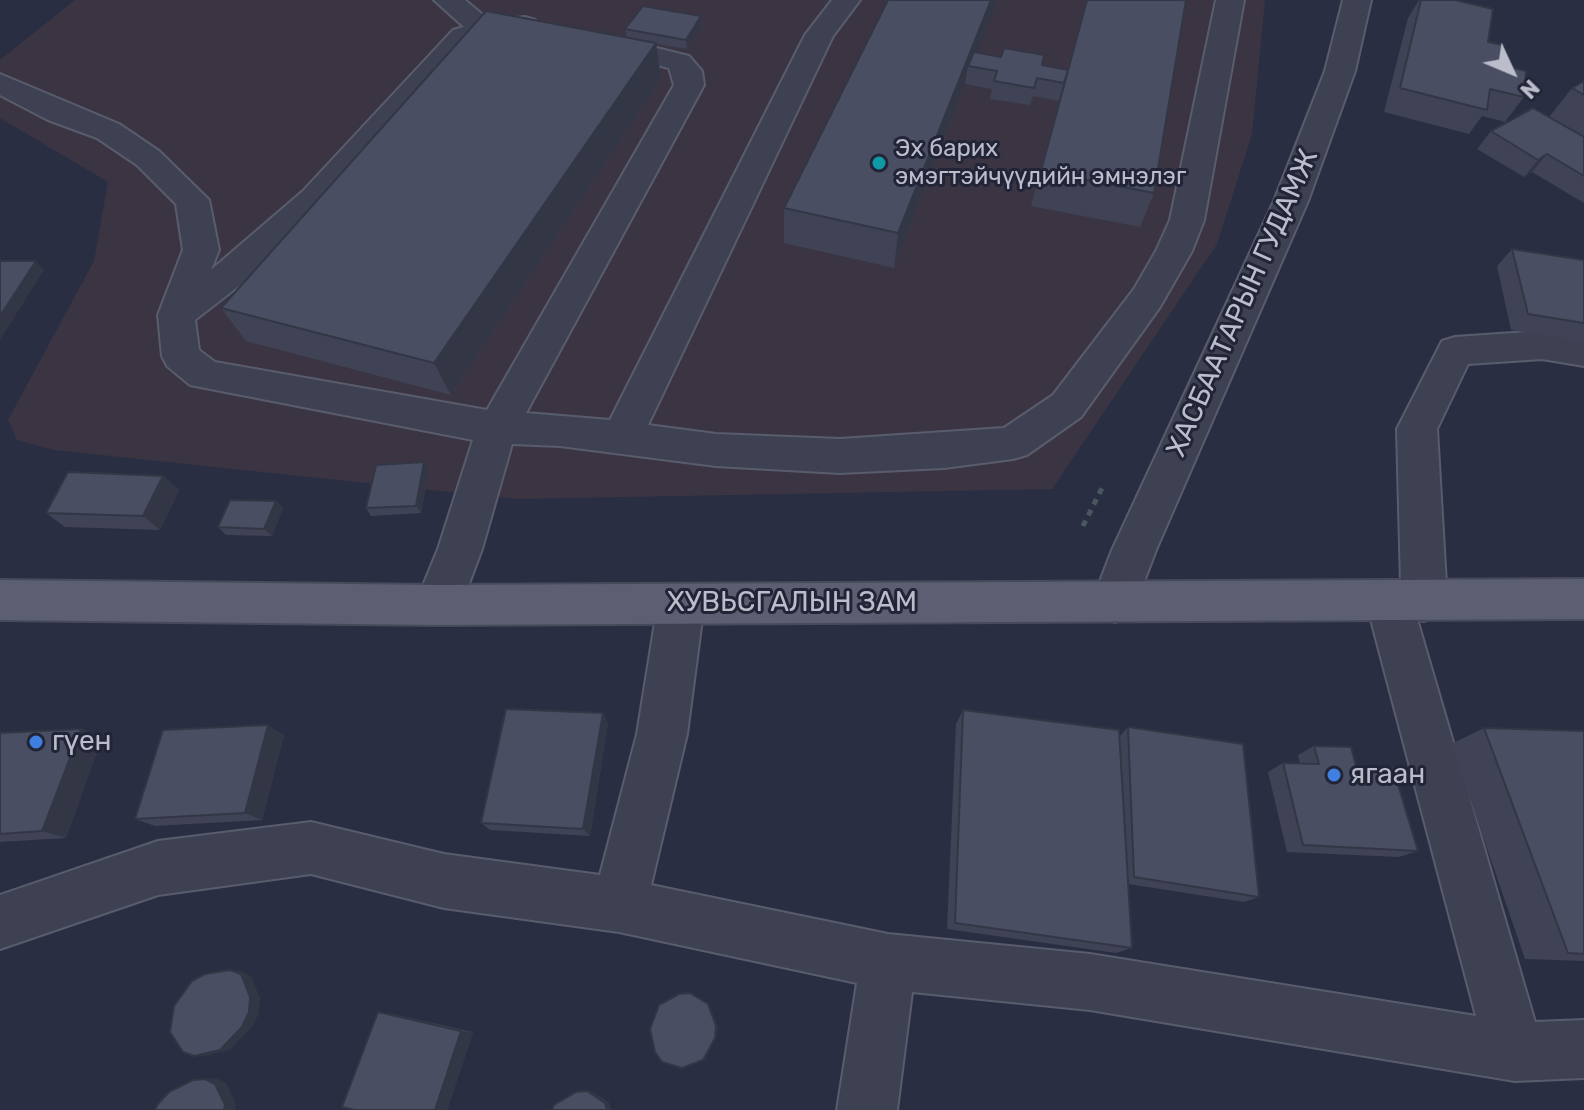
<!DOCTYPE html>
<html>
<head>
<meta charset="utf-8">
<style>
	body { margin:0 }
	#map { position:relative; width:1584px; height:1110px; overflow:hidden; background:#2a2e42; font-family:Rubik,sans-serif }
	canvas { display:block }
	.north { position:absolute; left:1472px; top:32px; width:80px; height:80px; -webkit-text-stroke:6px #222537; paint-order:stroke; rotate:134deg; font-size:22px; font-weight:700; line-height:32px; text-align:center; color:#bbbdcb }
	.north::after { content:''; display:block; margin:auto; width:28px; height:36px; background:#bbbdcb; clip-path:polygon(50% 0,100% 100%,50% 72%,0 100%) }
</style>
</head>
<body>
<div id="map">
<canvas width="1584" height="1110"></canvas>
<div class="north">N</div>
</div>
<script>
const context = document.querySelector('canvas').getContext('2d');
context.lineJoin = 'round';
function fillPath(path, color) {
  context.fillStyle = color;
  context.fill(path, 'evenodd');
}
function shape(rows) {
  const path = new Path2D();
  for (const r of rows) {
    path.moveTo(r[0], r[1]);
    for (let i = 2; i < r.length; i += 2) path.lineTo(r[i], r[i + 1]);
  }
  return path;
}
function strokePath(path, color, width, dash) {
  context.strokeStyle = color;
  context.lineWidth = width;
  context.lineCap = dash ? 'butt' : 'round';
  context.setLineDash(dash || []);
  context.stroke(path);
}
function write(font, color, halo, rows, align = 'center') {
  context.font = font + ' Rubik,sans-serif';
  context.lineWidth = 6;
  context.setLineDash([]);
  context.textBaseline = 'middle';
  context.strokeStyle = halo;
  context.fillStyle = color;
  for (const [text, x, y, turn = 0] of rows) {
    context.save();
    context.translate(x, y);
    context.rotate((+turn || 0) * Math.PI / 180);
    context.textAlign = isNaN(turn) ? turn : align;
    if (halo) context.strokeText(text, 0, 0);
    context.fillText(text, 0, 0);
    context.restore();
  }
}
const medical = shape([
	[75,0,1265,0,1252,134,1217,244,1052,489,517,499,54,450,17,440,8,420,94,261,108,182,0,118,0,60]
]);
const path = shape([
	[1083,526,1102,488]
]);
const minor = shape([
	[434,0,465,0,490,21,525,17,535,20,539,26,535,32,525,35,503,35,473,42,327,207,267,264,195,320,199,350,215,362,487,410,674,85,669,68,590,49,585,43,590,37,600,34,689,56,702,71,704,85,526,413,610,420,805,35,832,0,860,0,833,36,648,425,716,434,840,439,1004,428,1053,395,1134,289,1156,251,1170,220,1216,0,1244,0,1204,220,1192,251,1160,307,1081,417,1027,455,1013,459,944,468,840,473,716,466,560,446,512,444,482,549,461,605,454,619,438,625,422,619,415,605,438,549,473,440,190,385,167,366,162,356,158,315,183,250,176,204,137,165,97,138,48,120,0,95,0,74,119,124,159,151,209,200,219,250,211,270,303,191,453,30,464,27,434,0],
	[1343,0,1371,0,1355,71,1308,201,1156,550,1131,616,1115,622,1099,616,1092,602,1112,550,1274,201,1325,71,1343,0],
	[1542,331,1584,338,1584,366,1542,359,1468,364,1437,429,1447,601,1440,615,1424,621,1417,619,1535,1022,1584,1020,1584,1078,1515,1081,1090,1010,912,992,897,1110,837,1110,857,983,619,932,444,908,311,874,158,895,0,949,0,895,158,841,311,822,444,854,600,875,637,734,658,604,665,590,681,584,697,590,704,604,687,734,651,885,888,934,1090,954,1476,1016,1366,601,1373,587,1389,581,1401,585,1397,429,1442,341,1455,337,1542,331]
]);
const major = shape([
	[1584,579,1584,619,438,625,0,620,0,580,438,585,1584,579]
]);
const wall = shape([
	[888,0,998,0,977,53,1068,70,1154,193,1140,227,1031,206,1064,83,1059,101,1033,96,1030,105,990,99,992,89,965,84,894,268,784,243,784,208],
	[1419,0,1455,0,1488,42,1501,65,1524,97,1505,122,1482,116,1469,134,1384,112,1408,18],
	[701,16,702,26,687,49,656,44,661,79,451,395,246,341,221,308,627,38,625,29],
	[1584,81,1584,203,1532,172,1524,177,1477,149,1491,131,1549,117,1572,88],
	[1512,249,1584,260,1584,342,1511,330,1497,266],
	[424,462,429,470,421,513,371,516,366,508],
	[163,476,179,490,160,530,65,527,46,513],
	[276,501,283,508,272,536,226,535,218,527],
	[963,710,1120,736,1128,727,1259,897,1244,902,1128,884,1132,948,1116,953,947,929,956,724],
	[608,723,590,836,490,830,481,823],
	[1484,728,1584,731,1584,961,1525,959,1451,744],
	[81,729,102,738,66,838,0,842,0,733],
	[284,735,262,820,155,826,135,819],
	[1314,746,1356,766,1418,851,1399,857,1287,852,1268,772,1283,763,1300,764,1298,755],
	[378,1012,392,1014,473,1032,447,1110,355,1110]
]);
const shadedWall = shape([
	[991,0,998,0,972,67,968,66,965,84,894,268,898,233],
	[701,16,702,26,687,49,686,40],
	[656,43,661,79,451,395,434,363],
	[1547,154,1532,172,1524,177,1538,160],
	[36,261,44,270,0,340,0,316],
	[424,462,429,470,421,513,416,506],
	[163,476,179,490,160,530,143,516],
	[276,501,283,508,272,536,264,529],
	[603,713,608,723,590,836,583,829],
	[268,725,284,735,262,820,245,813],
	[81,729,102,738,66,838,42,831],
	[230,970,240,971,251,976,260,998,259,1013,252,1027,230,1050,205,1056,194,1056],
	[708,1004,709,1005,718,1027,716,1038,705,1060,682,1068],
	[461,1031,473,1032,447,1110,435,1110],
	[216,1078,226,1083,236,1104,235,1110,224,1110,205,1079],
	[587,1091,591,1091,609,1102,611,1110,607,1110]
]);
const building = shape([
	[888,0,991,0,898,233,784,208,888,0],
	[1087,0,1186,0,1154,193,1041,171,1087,0],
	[1421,0,1455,0,1493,9,1488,42,1503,45,1501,65,1526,71,1524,97,1490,89,1487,110,1400,88,1421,0],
	[643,6,701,16,686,40,625,29,643,6],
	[486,11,656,43,434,363,221,308,486,11],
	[1004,48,1044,55,1042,65,1068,70,1064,83,1037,78,1034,88,994,81,997,71,968,66,974,52,1001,57,1004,48],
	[1584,81,1584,95,1572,88,1584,81],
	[1533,108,1584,137,1584,176,1547,154,1538,160,1491,131,1533,108],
	[1512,249,1584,260,1584,323,1528,314,1512,249],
	[0,261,36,261,0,316,0,261],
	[424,462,416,506,366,508,376,465,424,462],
	[68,472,163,476,143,516,46,513,68,472],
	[230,500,276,501,264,529,218,527,230,500],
	[506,709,603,713,583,829,481,823,506,709],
	[963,710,1119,730,1132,948,955,923,963,710],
	[268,725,245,813,135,819,163,730,268,725],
	[1128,727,1243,744,1259,897,1134,877,1128,727],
	[1484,728,1584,731,1584,954,1568,953,1484,728],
	[81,729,42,831,0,834,0,733,81,729],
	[1314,746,1351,747,1356,766,1393,768,1418,851,1303,845,1283,763,1319,764,1314,746],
	[230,970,241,974,250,997,249,1012,242,1027,220,1050,194,1056,183,1052,170,1032,174,1006,192,981,205,974,230,970],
	[690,993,708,1004,716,1026,715,1038,703,1060,682,1068,662,1062,655,1052,650,1029,659,1005,679,994,690,993],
	[378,1012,461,1031,435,1110,355,1110,342,1107,378,1012],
	[205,1079,215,1084,225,1105,224,1110,155,1110,158,1104,169,1092,193,1080,205,1079],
	[587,1091,605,1103,607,1110,552,1110,554,1105,576,1092,587,1091]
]);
const markers = [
	[879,163,8,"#0f9aa8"],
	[36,742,8,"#3f7fe0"],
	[1334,775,8,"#3f7fe0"]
];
const farPoinames = [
	["Эх барих",895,149],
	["эмэгтэйчүүдийн эмнэлэг",895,177]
];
const streetNames = [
	["ХАСБААТАРЫН ГУДАМЖ",1243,303,-66],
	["ХУВЬСГАЛЫН ЗАМ",792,603]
];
const poiNames = [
	["гүен",52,742],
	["ягаан",1350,775]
];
fillPath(medical, '#3b3543');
strokePath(minor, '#595c6c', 4);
strokePath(major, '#474a5b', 4);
strokePath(path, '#4a575f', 5, [6, 6]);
fillPath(minor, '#3e4152');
fillPath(major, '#5c5f71');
fillPath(wall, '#3f4355');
fillPath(shadedWall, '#333745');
fillPath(building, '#494e63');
strokePath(building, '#333745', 2);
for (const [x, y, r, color] of markers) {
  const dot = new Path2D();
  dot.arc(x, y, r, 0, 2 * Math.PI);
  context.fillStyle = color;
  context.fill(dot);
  strokePath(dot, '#222537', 3);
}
write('24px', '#bbbdcb', '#222537', farPoinames, 'left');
write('28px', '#bbbdcb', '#222537', streetNames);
write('28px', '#bbbdcb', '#222537', poiNames, 'left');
</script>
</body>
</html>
